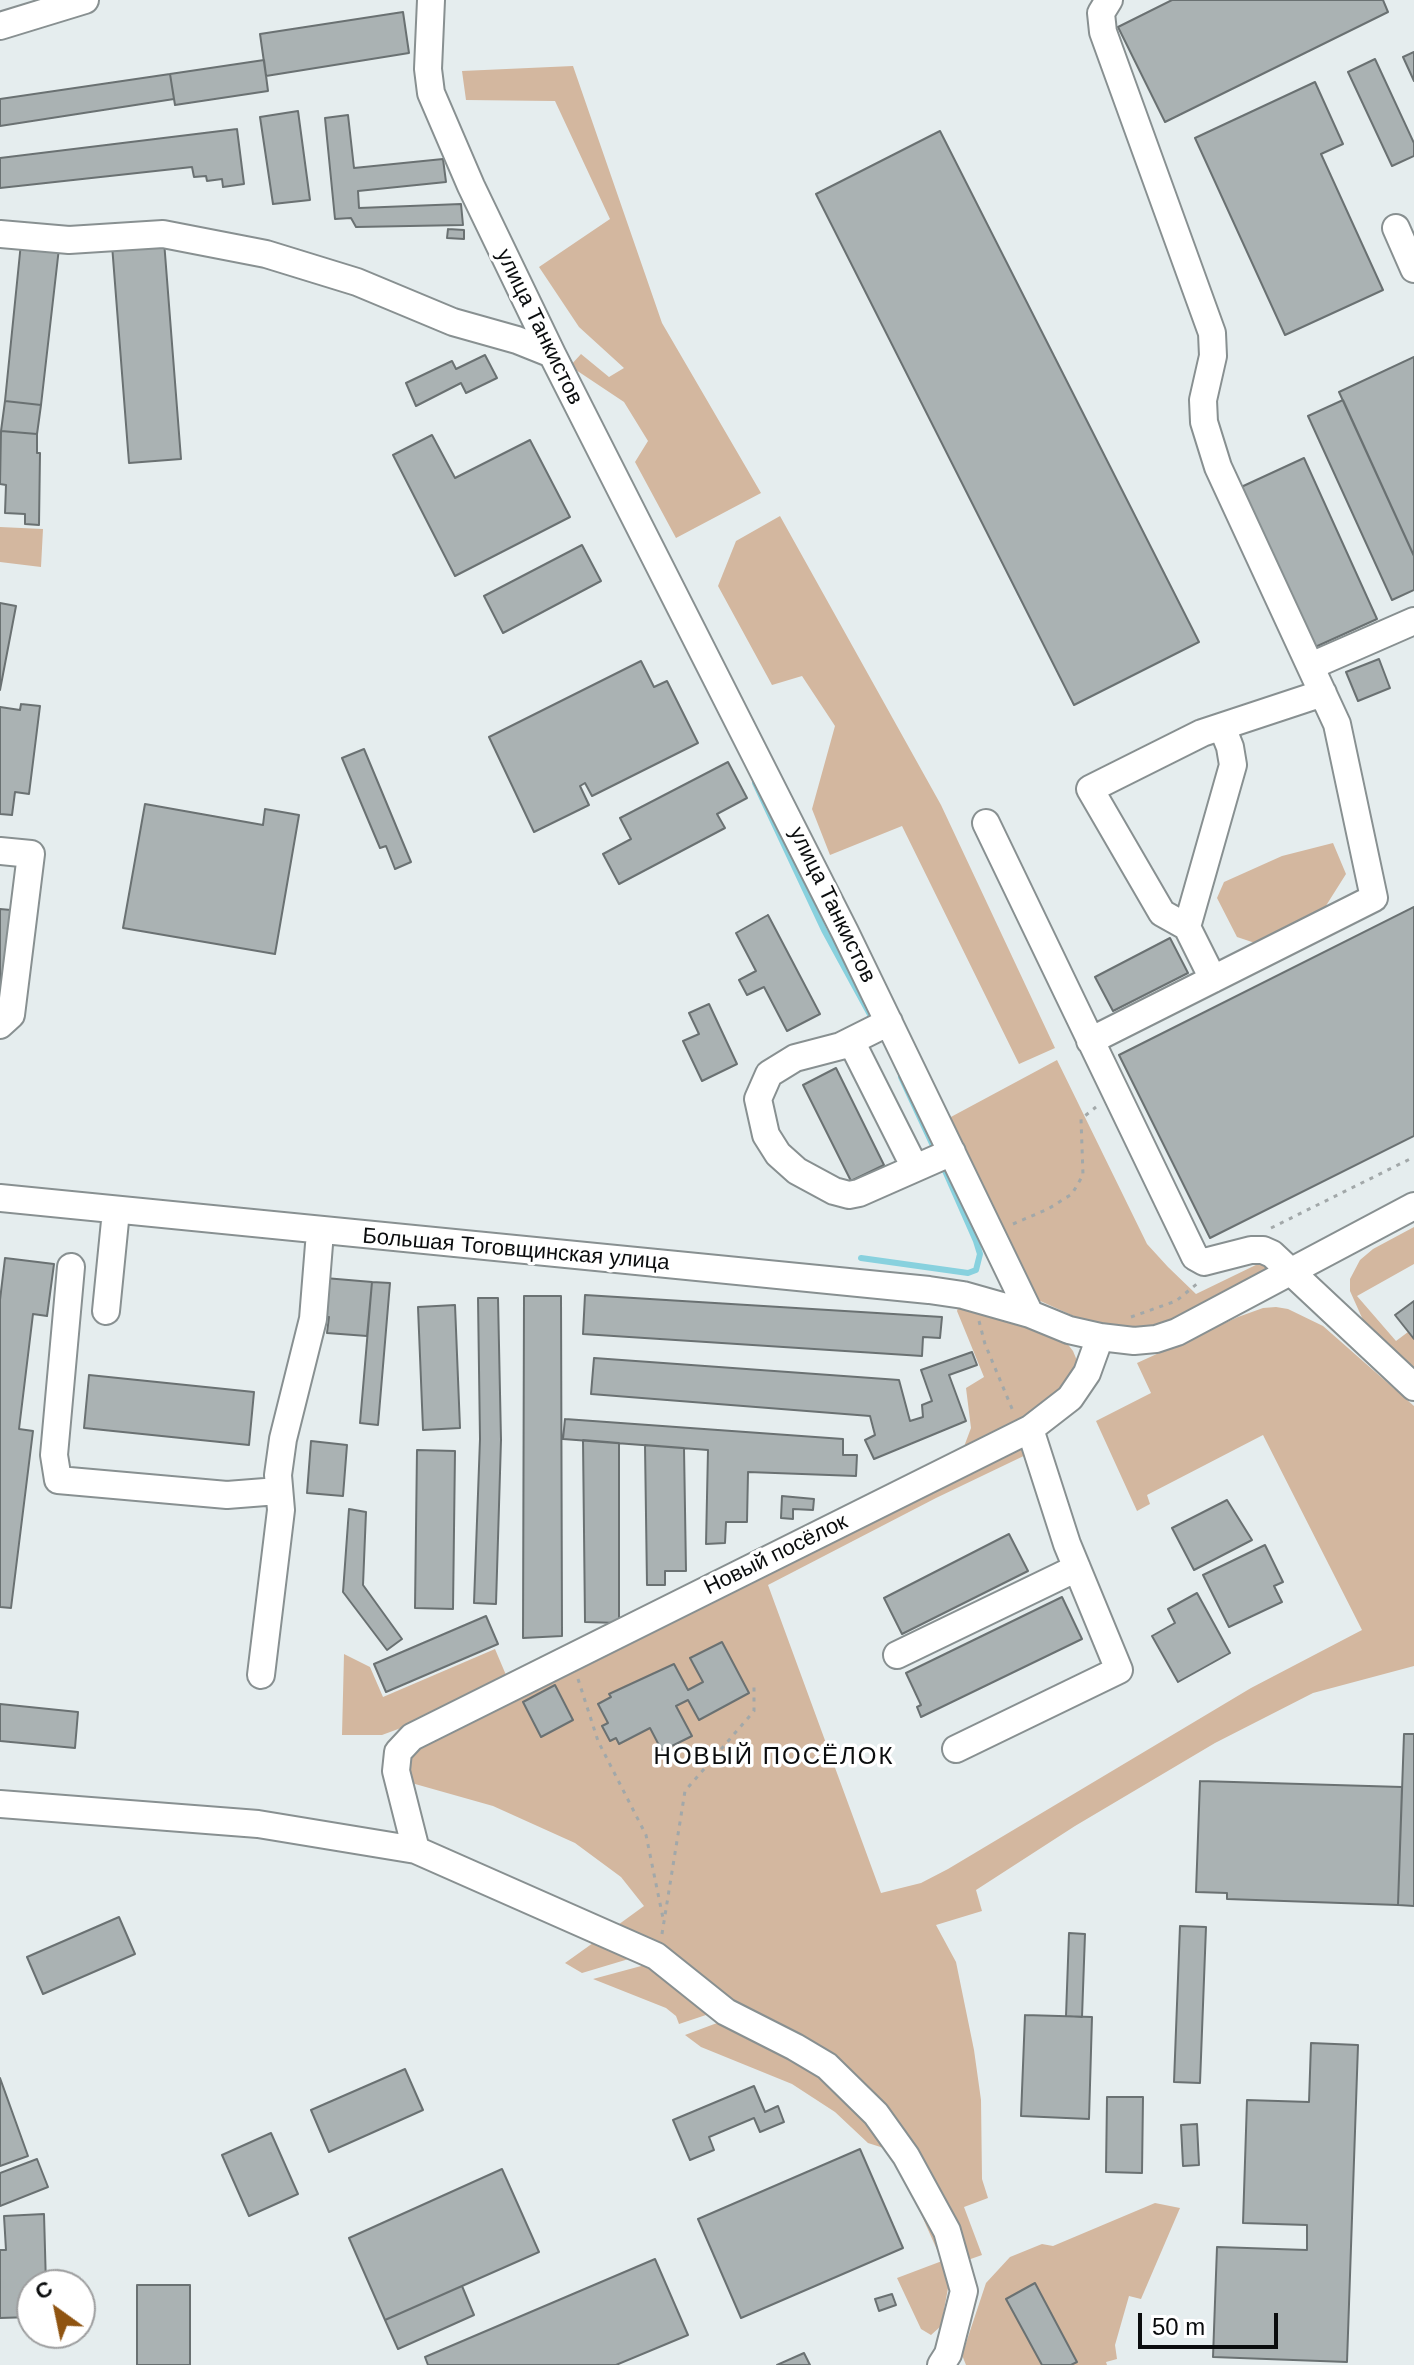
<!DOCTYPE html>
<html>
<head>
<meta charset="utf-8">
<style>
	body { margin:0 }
	#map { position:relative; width:1414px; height:2365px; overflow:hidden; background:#e5edee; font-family:Helvetica,sans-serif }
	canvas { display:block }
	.north { position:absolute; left:16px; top:2269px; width:80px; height:80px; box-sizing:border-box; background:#fff; border:2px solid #9d9e9f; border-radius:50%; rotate:327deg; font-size:22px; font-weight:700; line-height:32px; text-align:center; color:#0b0d0e }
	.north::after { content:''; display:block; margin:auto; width:28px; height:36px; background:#8f5411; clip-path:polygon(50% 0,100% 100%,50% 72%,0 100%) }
	.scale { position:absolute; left:1138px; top:2313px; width:140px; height:36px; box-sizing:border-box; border:4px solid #0b0d0e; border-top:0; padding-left:10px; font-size:24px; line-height:28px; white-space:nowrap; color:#0b0d0e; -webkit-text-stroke:6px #fff; paint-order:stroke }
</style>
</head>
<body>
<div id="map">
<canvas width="1414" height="2365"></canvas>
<div class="north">С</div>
<div class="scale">50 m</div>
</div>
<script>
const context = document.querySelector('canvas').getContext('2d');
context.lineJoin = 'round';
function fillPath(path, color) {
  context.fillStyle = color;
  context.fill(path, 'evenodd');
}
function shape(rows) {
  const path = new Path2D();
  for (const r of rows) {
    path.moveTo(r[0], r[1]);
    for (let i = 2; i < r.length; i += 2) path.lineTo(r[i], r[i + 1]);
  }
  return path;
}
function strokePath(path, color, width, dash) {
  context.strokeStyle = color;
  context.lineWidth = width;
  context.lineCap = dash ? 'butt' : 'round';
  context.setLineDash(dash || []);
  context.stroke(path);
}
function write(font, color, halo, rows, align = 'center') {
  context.font = font + ' Helvetica,sans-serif';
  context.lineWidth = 7;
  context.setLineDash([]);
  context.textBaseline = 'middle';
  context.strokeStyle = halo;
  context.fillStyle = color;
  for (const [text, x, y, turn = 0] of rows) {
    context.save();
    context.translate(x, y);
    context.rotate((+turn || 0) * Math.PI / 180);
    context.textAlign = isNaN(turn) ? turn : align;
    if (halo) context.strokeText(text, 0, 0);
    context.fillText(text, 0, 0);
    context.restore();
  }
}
const green = shape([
	[573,66,662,323,761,493,676,538,635,462,648,441,624,402,570,366,581,354,609,377,624,368,579,327,539,267,610,219,555,101,466,100,462,71],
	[780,516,941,805,1055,1048,1019,1064,902,826,830,855,812,809,835,726,802,676,772,685,718,586,736,541],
	[0,527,43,529,41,567,0,562],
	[1333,843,1346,874,1322,912,1258,944,1237,937,1217,898,1224,882,1282,856],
	[1057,1060,1147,1244,1168,1267,1196,1294,1262,1262,1267,1270,1172,1322,1140,1331,1087,1322,1038,1300,1022,1277,1014,1249,949,1118],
	[1414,1227,1414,1264,1357,1296,1396,1341,1408,1332,1414,1339,1414,1371,1363,1320,1350,1291,1350,1279,1360,1260,1373,1249],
	[960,1302,987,1307,1066,1342,1073,1351,1078,1363,1073,1380,1028,1422,962,1452,971,1428,966,1388,984,1377,957,1311],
	[1276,1307,1288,1309,1323,1326,1414,1406,1414,1666,1313,1693,1215,1743,1075,1826,976,1890,982,1911,936,1925,956,1962,974,2050,981,2100,982,2179,988,2198,964,2207,982,2255,965,2261,881,2111,611,1930,644,1906,621,1877,575,1843,493,1806,408,1782,407,1752,1016,1443,1032,1452,936,1498,768,1585,881,1893,921,1883,948,1869,1251,1688,1362,1630,1263,1435,1147,1495,1150,1504,1137,1511,1096,1421,1151,1393,1137,1363,1238,1317,1263,1308],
	[495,1649,506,1675,500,1682,428,1718,382,1735,342,1735,344,1654,370,1667,383,1697],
	[600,1938,642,1955,582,1973,565,1963],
	[656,1962,715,2012,679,2024,676,2016,666,2008,593,1979],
	[725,2020,822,2072,902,2158,951,2272,941,2326,931,2335,921,2329,897,2278,942,2261,893,2151,868,2143,835,2112,792,2084,701,2047,685,2035],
	[1155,2203,1180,2208,1141,2299,1129,2296,1115,2345,1117,2359,1106,2362,1107,2365,966,2365,962,2355,986,2283,1010,2257,1042,2244,1053,2246]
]);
const stream = shape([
	[755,783,824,930,873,1020],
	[901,1077,935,1150],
	[861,1258,968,1273,976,1270,980,1254,976,1241,942,1164]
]);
const building = shape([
	[1172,0,1383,0,1388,12,1165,122,1118,27,1172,0],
	[403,12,409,53,266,76,260,34,403,12],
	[1414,52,1414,81,1403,57,1414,52],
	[1375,59,1414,143,1414,156,1392,166,1348,72,1375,59],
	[264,60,268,91,175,105,170,74,264,60],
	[170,74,174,99,0,126,0,99,170,74],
	[1315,82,1343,144,1321,154,1383,290,1285,335,1195,138,1315,82],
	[298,111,310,200,273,204,260,117,298,111],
	[348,115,354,168,443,159,446,182,358,191,359,208,461,204,463,225,356,227,351,218,335,219,325,118,348,115],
	[237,129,244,184,223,187,222,179,207,181,206,176,194,177,192,167,0,188,0,158,237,129],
	[940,131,1199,642,1074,705,816,194,940,131],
	[448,229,464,230,464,239,447,238,448,229],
	[164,241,181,459,129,463,112,245,164,241],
	[21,243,59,248,41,405,5,401,21,243],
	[485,355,497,378,466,393,461,383,416,406,406,383,452,361,456,369,485,355],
	[1414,357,1414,554,1413,554,1339,392,1414,357],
	[1343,400,1414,556,1414,590,1392,600,1308,416,1343,400],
	[5,401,41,405,37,434,1,431,5,401],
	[1,431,37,434,37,453,40,453,39,525,25,524,25,514,5,513,6,485,0,484,1,431],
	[432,435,455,478,530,440,570,517,455,576,393,455,432,435],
	[1304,458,1377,619,1313,648,1239,488,1304,458],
	[582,545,601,581,503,633,484,596,582,545],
	[0,603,16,606,0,690,0,603],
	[1379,659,1390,688,1358,701,1346,672,1379,659],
	[641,661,654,687,667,681,698,743,592,796,585,783,580,786,589,805,534,832,489,737,641,661],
	[21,704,40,706,29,794,15,792,12,815,0,814,0,707,20,710,21,704],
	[364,749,411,862,395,869,386,846,380,848,342,758,364,749],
	[728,762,747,798,717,814,725,828,619,884,603,854,631,839,620,818,728,762],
	[145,804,263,825,265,809,299,815,275,954,123,928,145,804],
	[1414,907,1414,1136,1210,1238,1119,1055,1414,907],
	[0,909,11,910,3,990,0,989,0,909],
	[768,915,820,1014,787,1031,764,987,747,995,739,980,756,971,736,933,768,915],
	[1170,938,1188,973,1113,1011,1095,977,1170,938],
	[709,1004,737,1064,702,1081,683,1041,699,1034,689,1013,709,1004],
	[836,1068,884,1165,851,1181,803,1085,836,1068],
	[5,1258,54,1264,47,1316,33,1314,19,1429,33,1431,11,1608,0,1607,0,1300,5,1258],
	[325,1278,372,1282,367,1336,327,1333,329,1317,322,1317,325,1278],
	[372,1282,390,1283,378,1425,360,1423,372,1282],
	[585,1295,942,1317,940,1338,923,1337,922,1356,583,1334,585,1295],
	[524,1296,561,1296,562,1636,523,1638,524,1296],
	[478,1298,498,1298,501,1440,496,1604,474,1603,480,1439,478,1298],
	[1414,1301,1414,1339,1395,1315,1414,1301],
	[455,1305,460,1428,423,1430,418,1307,455,1305],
	[972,1352,977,1365,949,1375,966,1421,874,1459,865,1440,875,1435,870,1416,591,1394,594,1358,899,1380,910,1421,923,1417,922,1405,932,1401,921,1370,972,1352],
	[89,1375,254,1392,249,1445,84,1428,89,1375],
	[565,1419,843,1439,843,1455,857,1455,856,1476,748,1472,747,1522,726,1522,725,1543,706,1544,708,1450,563,1439,565,1419],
	[583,1440,619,1443,619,1623,585,1622,583,1440],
	[311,1441,347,1445,343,1496,307,1493,311,1441],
	[645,1445,684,1448,686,1571,665,1571,665,1585,647,1585,645,1445],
	[417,1450,455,1451,453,1609,415,1608,417,1450],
	[782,1496,814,1499,813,1510,793,1509,793,1519,781,1518,782,1496],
	[1227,1500,1252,1540,1194,1570,1172,1528,1227,1500],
	[349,1509,366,1512,363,1585,402,1639,387,1650,343,1592,349,1509],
	[1009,1534,1028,1571,902,1634,884,1598,1009,1534],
	[1265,1545,1283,1582,1274,1586,1282,1602,1229,1627,1203,1575,1265,1545],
	[1197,1593,1230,1653,1178,1682,1152,1636,1175,1623,1168,1609,1197,1593],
	[1062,1597,1082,1639,921,1717,917,1707,921,1705,906,1673,1062,1597],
	[486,1616,498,1644,386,1692,374,1664,486,1616],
	[722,1642,749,1693,699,1720,688,1700,676,1706,692,1736,662,1751,650,1728,619,1744,616,1738,610,1741,602,1726,608,1723,598,1704,611,1697,609,1694,674,1664,688,1690,703,1682,690,1658,722,1642],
	[555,1685,573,1720,541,1737,523,1702,555,1685],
	[0,1704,78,1712,75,1748,0,1741,0,1704],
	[1404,1734,1414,1734,1414,1906,1398,1905,1404,1734],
	[1200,1781,1402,1787,1398,1905,1227,1899,1227,1893,1196,1892,1200,1781],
	[119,1917,135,1954,43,1994,27,1957,119,1917],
	[1180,1926,1206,1927,1200,2083,1174,2082,1180,1926],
	[1069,1933,1085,1934,1082,2017,1066,2016,1069,1933],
	[1025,2015,1092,2017,1089,2119,1021,2116,1025,2015],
	[1311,2043,1358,2045,1347,2362,1213,2357,1217,2247,1307,2250,1307,2225,1243,2223,1247,2100,1309,2102,1311,2043],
	[405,2069,423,2110,329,2152,311,2110,405,2069],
	[0,2078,28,2156,0,2166,0,2078],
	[754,2086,765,2112,778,2106,784,2122,760,2132,754,2118,709,2137,714,2150,690,2160,673,2120,754,2086],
	[1107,2097,1143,2097,1142,2173,1106,2172,1107,2097],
	[1197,2124,1199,2165,1183,2166,1181,2125,1197,2124],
	[271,2133,298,2194,249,2216,222,2155,271,2133],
	[860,2149,903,2248,741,2318,698,2219,860,2149],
	[37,2159,48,2187,0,2206,0,2173,37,2159],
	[502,2169,539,2252,385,2320,349,2238,502,2169],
	[44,2214,46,2285,32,2285,32,2317,0,2318,0,2250,6,2250,4,2216,44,2214],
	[655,2259,688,2335,616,2365,428,2365,425,2357,655,2259],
	[1035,2283,1077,2362,1071,2365,1042,2365,1006,2299,1035,2283],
	[137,2285,190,2285,190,2365,137,2365,137,2285],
	[462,2286,474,2315,398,2349,385,2320,462,2286],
	[892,2294,896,2305,879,2311,875,2299,892,2294],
	[804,2353,810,2365,777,2365,804,2353]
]);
const path = shape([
	[1013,1224,1048,1209,1072,1194,1083,1175,1081,1119,1096,1107],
	[1271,1228,1414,1157],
	[1131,1317,1176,1301,1198,1283],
	[979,1321,985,1344,1013,1411],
	[578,1679,598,1741,646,1835,664,1923],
	[662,1934,685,1791,754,1711,754,1684]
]);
const minor = shape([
	[431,0,428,69,431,93,471,186,552,354,845,932,1030,1314],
	[0,26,85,0],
	[1396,228,1414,269],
	[0,234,69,240,163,234,266,254,357,282,453,322,517,340,552,354],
	[1311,666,1414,621],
	[986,823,1195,1257,1204,1262,1251,1250,1263,1250,1272,1254,1414,1387],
	[0,851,31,854,11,1015,0,1025],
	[1187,927,1233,765,1230,747,1222,727],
	[1213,979,1187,927,1162,913,1090,789,1202,733,1323,693],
	[889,1022,841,1046,795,1058,769,1074,758,1099,766,1135,778,1154,797,1171,834,1191,849,1195,859,1193,952,1152],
	[851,1041,915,1168],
	[1090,1041,1374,898,1337,724,1218,467,1204,422,1203,400,1213,356,1212,333,1103,32,1101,13,1109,0],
	[0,1198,929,1290,963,1295,1030,1314,1069,1330,1100,1337,1134,1341,1156,1339,1177,1332,1414,1206],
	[71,1267,54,1455,58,1480,227,1495,278,1491],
	[106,1311,116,1211],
	[897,1655,1077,1568],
	[261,1675,281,1510,278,1475,283,1439,313,1319,320,1232],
	[956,1749,1119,1670,1067,1544,1030,1429],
	[0,1804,258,1824,416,1850,656,1956,726,2012,795,2047,827,2066,876,2114,906,2156,947,2231,964,2291,948,2354,941,2365],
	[416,1850,396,1771,398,1752,412,1737,1030,1429,1070,1398,1087,1373,1100,1337]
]);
const streetNames = [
	["улица Танкистов",539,327,64],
	["улица Танкистов",832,905,64],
	["Большая Тоговщинская улица",516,1250,5],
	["Новый посёлок",776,1555,-26]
];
const neighbourhoodNames = [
	["НОВЫЙ ПОСЁЛОК",774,1757]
];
fillPath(green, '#d3b79f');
strokePath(stream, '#88d1de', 6);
fillPath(building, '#aab2b3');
strokePath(building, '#6a7172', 2);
strokePath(minor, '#889091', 30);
strokePath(path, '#a2a8a9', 3, [4, 6]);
strokePath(minor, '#fff', 26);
write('22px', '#0b0d0e', '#fff', streetNames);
context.letterSpacing = '2px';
write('24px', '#0b0d0e', '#fff', neighbourhoodNames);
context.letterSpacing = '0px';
</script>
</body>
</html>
